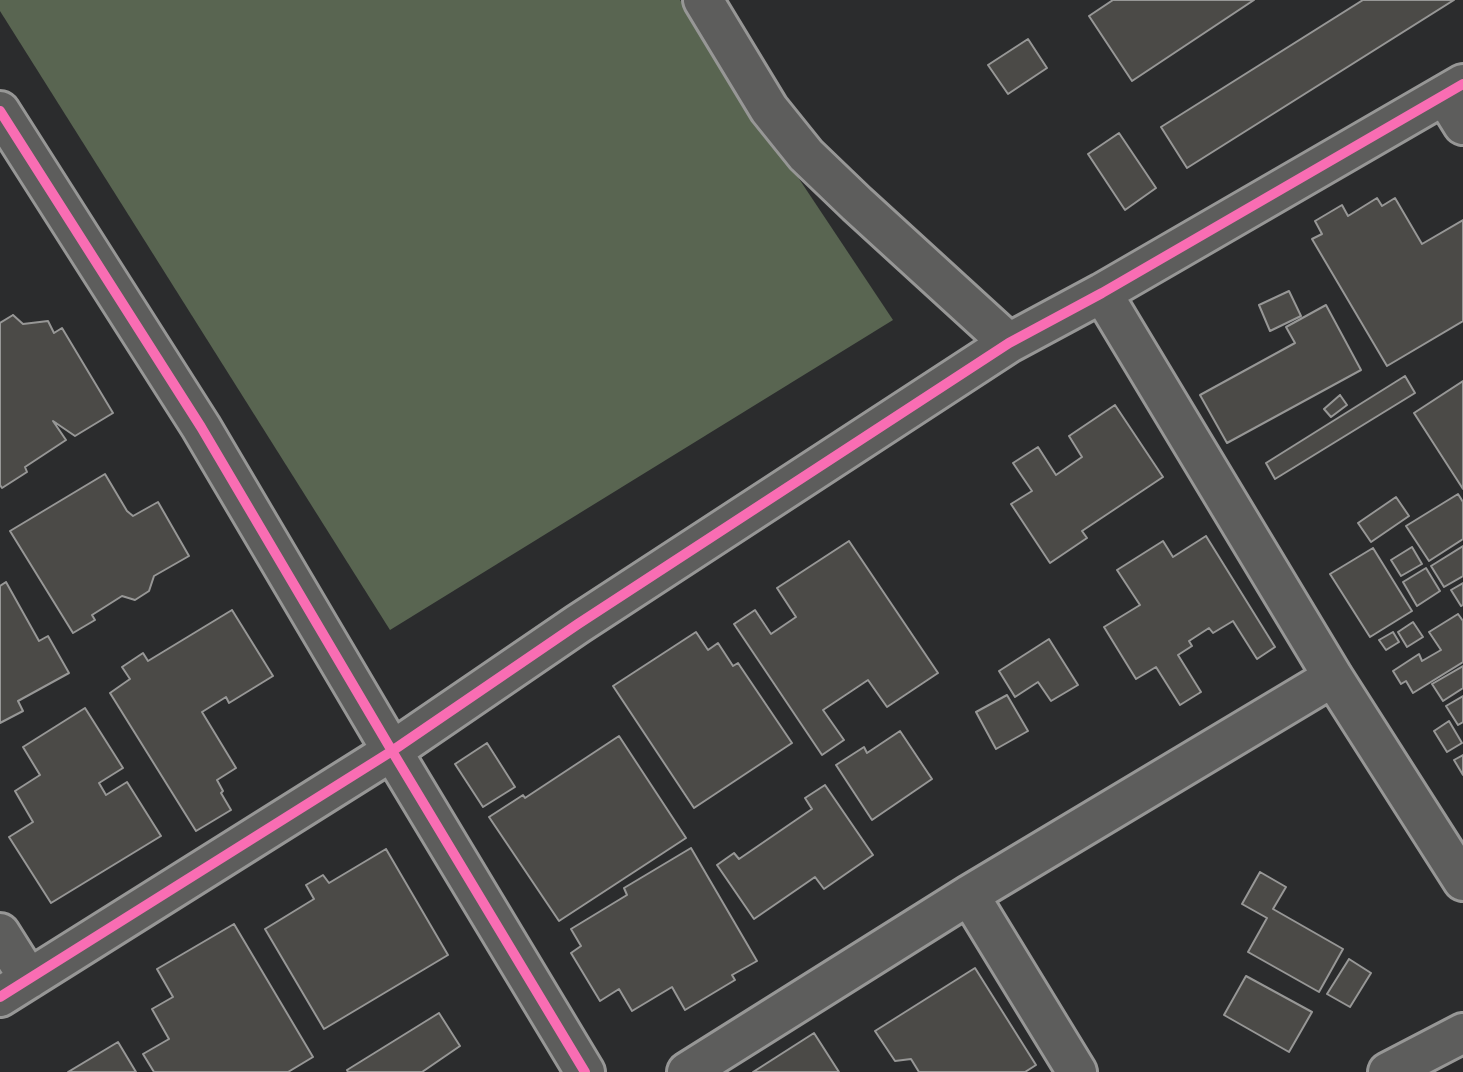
<!DOCTYPE html>
<html>
<head>
<meta charset="utf-8">
<style>
	body { margin:0 }
	canvas { display:block; background:#2b2c2d }
</style>
</head>
<body>
<canvas width="1463" height="1072"></canvas>
<script>
const context = document.querySelector('canvas').getContext('2d');
context.lineJoin = 'round';
function fillPath(path, color) {
  context.fillStyle = color;
  context.fill(path, 'evenodd');
}
function shape(rows) {
  const path = new Path2D();
  for (const r of rows) {
    path.moveTo(r[0], r[1]);
    for (let i = 2; i < r.length; i += 2) path.lineTo(r[i], r[i + 1]);
  }
  return path;
}
function strokePath(path, color, width, dash) {
  context.strokeStyle = color;
  context.lineWidth = width;
  context.lineCap = dash ? 'butt' : 'round';
  context.setLineDash(dash || []);
  context.stroke(path);
}
const green = shape([
	[0,0,680,0,893,320,390,630,0,11]
]);
const building = shape([
	[1113,0,1254,0,1132,81,1089,16,1113,0],
	[1363,0,1454,0,1187,168,1161,127,1363,0],
	[1028,39,1047,68,1008,94,988,65,1028,39],
	[1119,133,1156,188,1125,210,1088,154,1119,133],
	[1377,198,1382,206,1395,198,1422,244,1463,220,1463,321,1387,366,1312,239,1322,234,1315,221,1342,205,1348,216,1377,198],
	[1289,291,1301,316,1270,331,1259,305,1289,291],
	[1326,305,1361,370,1227,443,1200,395,1295,343,1286,327,1326,305],
	[13,315,23,324,48,321,54,333,62,328,113,413,75,436,53,421,66,440,25,467,27,472,2,488,0,485,0,323,13,315],
	[1405,376,1415,393,1275,479,1266,463,1405,376],
	[1463,381,1463,489,1414,413,1463,381],
	[1340,395,1347,405,1331,417,1324,409,1340,395],
	[1115,405,1163,477,1082,531,1087,538,1050,563,1011,504,1032,491,1013,463,1038,447,1056,475,1082,457,1069,436,1115,405],
	[105,474,127,511,133,516,158,502,189,556,154,576,149,591,135,600,122,596,92,615,95,620,73,633,10,531,105,474],
	[1458,494,1463,502,1463,539,1429,561,1406,526,1458,494],
	[1396,497,1409,516,1371,542,1358,523,1396,497],
	[1206,536,1275,647,1257,659,1233,621,1213,633,1209,628,1189,641,1192,646,1178,655,1201,692,1180,705,1156,667,1136,679,1104,627,1140,605,1117,570,1163,541,1173,557,1206,536],
	[849,541,938,673,887,707,868,680,823,710,844,740,822,755,734,624,755,610,771,634,796,617,777,588,849,541],
	[1463,546,1463,576,1444,587,1431,566,1463,546],
	[1412,547,1422,564,1401,576,1391,560,1412,547],
	[1373,548,1412,611,1370,637,1330,574,1373,548],
	[1426,568,1440,591,1417,606,1403,582,1426,568],
	[6,582,39,641,48,636,69,673,18,701,23,711,0,723,0,586,6,582],
	[1463,583,1463,605,1461,606,1451,590,1463,583],
	[232,610,273,676,229,703,226,697,202,712,236,768,217,780,223,791,221,793,231,810,196,831,110,693,130,679,122,667,143,653,148,661,232,610],
	[1458,614,1463,621,1463,662,1413,693,1406,681,1401,684,1393,671,1419,654,1422,661,1441,650,1429,632,1458,614],
	[1413,622,1423,637,1407,647,1398,632,1413,622],
	[696,632,708,650,718,643,733,666,738,663,792,743,694,808,613,686,696,632],
	[1393,632,1399,642,1386,650,1379,640,1393,632],
	[1049,639,1078,685,1051,701,1038,682,1015,697,999,671,1049,639],
	[1463,666,1463,688,1443,701,1432,684,1463,666],
	[1007,695,1028,731,996,749,976,712,1007,695],
	[1463,696,1463,722,1458,725,1446,706,1463,696],
	[85,708,123,768,99,783,106,795,127,782,161,836,51,903,9,837,33,822,15,791,40,775,23,747,85,708],
	[1449,721,1462,743,1447,752,1434,731,1449,721],
	[900,731,932,779,872,820,836,765,864,747,867,753,900,731],
	[619,736,686,838,559,921,489,817,523,795,525,798,619,736],
	[487,743,515,787,483,807,455,764,487,743],
	[1463,755,1463,775,1454,760,1463,755],
	[825,785,873,855,824,889,815,877,754,919,717,865,734,853,739,859,812,809,805,798,825,785],
	[691,848,757,961,732,975,735,980,685,1010,672,987,632,1011,619,989,600,1001,571,953,581,946,571,929,627,895,624,888,691,848],
	[386,849,448,955,324,1029,265,929,314,899,306,885,323,875,329,883,386,849],
	[1260,872,1286,887,1273,909,1343,949,1319,992,1248,952,1267,918,1242,904,1260,872],
	[234,924,313,1057,288,1072,154,1072,143,1054,169,1039,152,1009,173,997,157,969,234,924],
	[1349,959,1371,973,1350,1007,1327,994,1349,959],
	[975,968,1036,1065,1025,1072,919,1072,911,1059,895,1061,875,1031,975,968],
	[1246,976,1312,1012,1289,1052,1224,1015,1246,976],
	[439,1013,460,1046,422,1072,348,1072,347,1070,439,1013],
	[814,1033,839,1072,753,1072,814,1033],
	[118,1042,136,1072,68,1072,118,1042]
]);
const minor = shape([
	[703,0,769,109,806,155,857,204,1009,343],
	[1445,96,1463,125],
	[0,111,201,427,392,751,585,1072],
	[1102,293,1333,677,1463,881],
	[969,895,1077,1072],
	[0,933,29,979],
	[0,997,392,751,578,624,1009,343,1102,293,1463,84],
	[687,1072,969,895,1333,677],
	[1388,1072,1463,1033]
]);
const cycleway = shape([
	[0,111,201,427,392,751,585,1072],
	[0,997,392,751,578,624,1009,343,1102,293,1463,84]
]);
fillPath(green, '#596551');
fillPath(building, '#4b4a47');
strokePath(building, '#979796', 2);
strokePath(minor, '#979796', 44);
strokePath(minor, '#5d5d5c', 38);
strokePath(cycleway, '#f96db3', 10);
</script>
</body>
</html>
